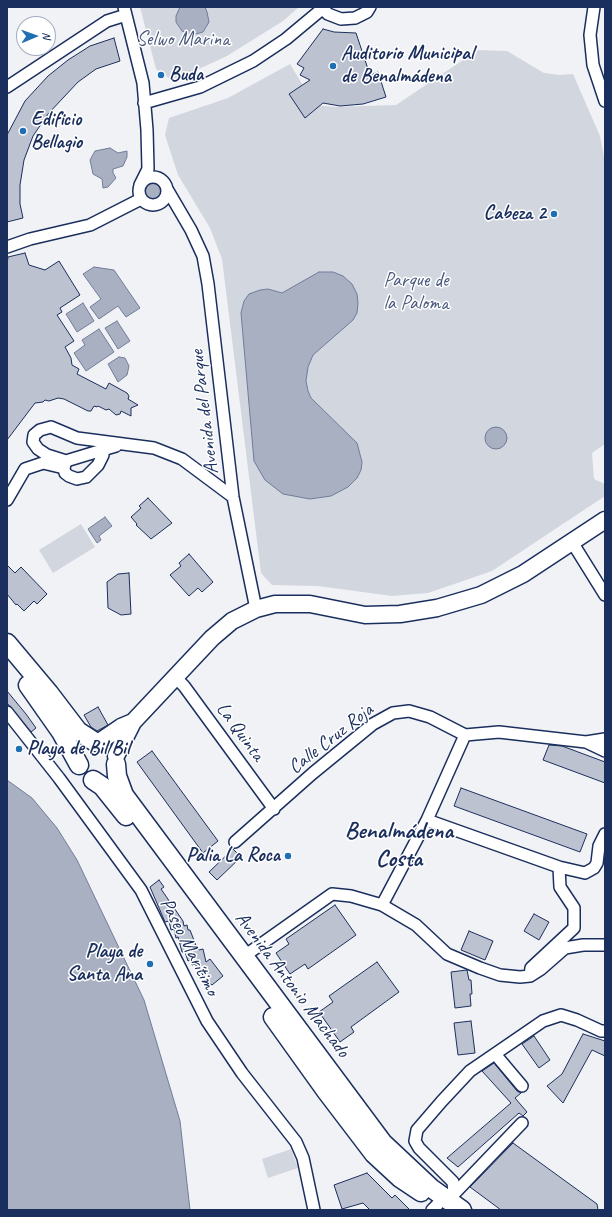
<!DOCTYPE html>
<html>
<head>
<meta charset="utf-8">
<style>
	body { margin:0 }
	#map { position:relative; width:612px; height:1217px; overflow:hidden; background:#f1f2f5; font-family:Caveat,sans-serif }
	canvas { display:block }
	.frame { position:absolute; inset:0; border:8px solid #1b2f5e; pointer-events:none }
	.north { position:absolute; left:16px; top:16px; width:40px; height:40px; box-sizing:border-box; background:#fff; border:1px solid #a4acbf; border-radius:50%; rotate:88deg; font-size:11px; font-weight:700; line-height:16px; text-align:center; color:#1b2f5e }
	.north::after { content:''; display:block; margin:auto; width:14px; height:18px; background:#1f6fb2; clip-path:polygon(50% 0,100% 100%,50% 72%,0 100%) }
</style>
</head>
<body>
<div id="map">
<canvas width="612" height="1217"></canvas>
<div class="frame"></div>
<div class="north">N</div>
</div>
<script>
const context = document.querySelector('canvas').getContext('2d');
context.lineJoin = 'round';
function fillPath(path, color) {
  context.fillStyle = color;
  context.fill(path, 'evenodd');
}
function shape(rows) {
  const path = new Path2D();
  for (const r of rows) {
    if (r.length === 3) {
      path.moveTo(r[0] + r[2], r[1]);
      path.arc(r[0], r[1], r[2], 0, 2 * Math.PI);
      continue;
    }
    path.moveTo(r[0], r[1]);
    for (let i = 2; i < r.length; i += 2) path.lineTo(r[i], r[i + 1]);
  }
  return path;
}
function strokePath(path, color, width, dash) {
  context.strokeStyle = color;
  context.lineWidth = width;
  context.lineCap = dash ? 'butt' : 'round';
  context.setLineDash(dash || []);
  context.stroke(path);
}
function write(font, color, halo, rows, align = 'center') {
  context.font = font + ' Caveat,sans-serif';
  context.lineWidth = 3;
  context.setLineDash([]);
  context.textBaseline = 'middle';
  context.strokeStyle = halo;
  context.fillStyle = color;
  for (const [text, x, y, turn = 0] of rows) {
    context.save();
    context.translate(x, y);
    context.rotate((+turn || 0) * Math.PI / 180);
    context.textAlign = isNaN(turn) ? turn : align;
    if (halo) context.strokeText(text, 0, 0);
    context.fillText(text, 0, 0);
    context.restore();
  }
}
const green = shape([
	[140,7,299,7,283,21,227,56,173,81,156,69],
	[478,50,507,51,544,73,560,75,573,74,600,136,605,162,605,444,592,453,594,479,605,484,605,496,492,571,428,593,392,596,318,586,272,585,261,573,222,259,210,228,178,175,165,135,169,118,228,98,290,64,315,105,335,107,396,105],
	[81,524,95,547,53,573,39,550],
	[291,1149,298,1168,268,1178,262,1159]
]);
const water = shape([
	[180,7,205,7,207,12,209,22,203,32,192,35,182,31,176,22,176,16,180,7],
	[110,148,118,153,127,151,127,157,123,166,113,169,113,173,116,178,108,187,103,188,102,179,93,174,90,160,95,151,110,148],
	[153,191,11],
	[94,267,114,270,140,308,126,317,118,306,99,319,90,307,101,299,83,274,94,267],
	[319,272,333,272,343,276,352,284,357,294,358,303,357,313,353,320,313,355,308,367,306,381,308,391,311,398,357,443,362,462,361,470,357,478,348,487,331,496,310,499,283,494,265,480,254,461,241,313,244,301,249,294,260,290,268,289,282,293,319,272],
	[83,303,94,321,77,332,66,314,83,303],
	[117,321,130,341,118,349,105,328,117,321],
	[99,329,114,352,86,371,74,353,85,345,82,340,99,329],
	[119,357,125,358,129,366,127,375,118,382,108,364,119,357],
	[496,438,11],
	[105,517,112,526,99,536,101,540,97,543,88,529,105,517],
	[7,780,32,798,57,828,77,860,144,1000,180,1121,190,1210,7,1210,7,780]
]);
const building = shape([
	[323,29,334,32,356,33,370,75,378,72,386,97,363,104,340,106,323,103,305,118,289,94,310,80,300,75,304,68,297,64,323,29],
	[114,38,120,61,96,69,78,82,48,114,33,136,24,160,20,185,20,204,23,218,7,222,7,135,25,101,48,76,68,60,90,46,114,38],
	[25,253,29,265,45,270,59,261,80,295,60,308,62,312,57,315,74,341,65,347,71,358,72,365,79,369,77,374,106,389,109,383,127,393,129,396,128,399,138,405,131,408,131,416,121,411,120,414,116,415,109,409,106,410,98,406,97,407,94,406,91,411,88,411,64,399,58,398,49,401,45,400,43,402,35,403,7,440,7,264,8,257,25,253],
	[148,498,172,523,151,539,136,525,137,524,131,517,141,508,139,506,148,498],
	[189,554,213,582,202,592,198,588,189,596,170,575,181,566,179,563,189,554],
	[7,565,15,573,21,567,47,594,37,604,34,601,24,611,17,604,16,605,7,594,7,565],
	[129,573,131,614,121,615,108,608,107,582,118,574,129,573],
	[7,691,26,714,36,728,31,732,7,703,7,691],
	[98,707,108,725,97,731,91,727,84,715,98,707],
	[549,745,562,746,605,762,605,783,543,760,549,745],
	[152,751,218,841,203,853,137,762,152,751],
	[461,788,587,834,580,852,454,806,461,788],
	[233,849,241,857,217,880,209,872,233,849],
	[159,880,164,887,161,889,183,921,184,926,187,925,188,930,190,930,197,948,199,950,203,949,206,962,210,959,223,976,212,985,208,982,195,964,192,965,190,960,188,961,185,952,182,952,178,937,176,938,174,929,171,930,169,921,165,922,150,887,159,880],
	[335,905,356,935,308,969,305,964,290,974,276,953,289,944,286,939,335,905],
	[534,914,549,922,539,940,524,931,534,914],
	[469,931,493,941,485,960,461,950,469,931],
	[377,962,399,992,351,1027,354,1032,340,1042,319,1012,333,1002,329,996,377,962],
	[467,970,469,980,471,980,472,994,470,994,471,1006,455,1008,451,972,467,970],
	[471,1021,475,1053,458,1055,454,1023,471,1021],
	[583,1034,605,1041,605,1056,592,1050,563,1103,547,1086,562,1074,583,1034],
	[534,1036,550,1060,539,1068,522,1044,534,1036],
	[494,1063,517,1091,521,1093,515,1098,527,1112,523,1116,519,1113,458,1167,447,1158,511,1103,482,1071,494,1063],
	[513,1143,597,1204,598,1210,501,1210,470,1187,513,1143],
	[367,1173,392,1198,395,1195,410,1210,370,1210,363,1203,342,1209,334,1185,367,1173]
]);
const street = shape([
	[124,7,143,83,147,130,148,169,140,185],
	[321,7,328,14,341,19,355,18,367,12,370,7],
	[594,7,590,35,593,65,605,101],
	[7,87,107,21,126,15],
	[144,103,200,87,253,61,286,39,322,9],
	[153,191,14],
	[167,189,191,230,203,256,208,284,233,497,256,609],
	[7,247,30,239,90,225,141,199],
	[99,451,103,452,103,455,98,465,86,477,77,479,69,476,65,473,64,468,66,461,99,451,116,446],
	[66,461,47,455,38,449,33,442,34,435,40,430,51,427,77,438,154,448,182,459,233,497],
	[7,500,25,469,43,463,64,468],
	[572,542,605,595],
	[175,677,184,686,274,809],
	[7,712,59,778,141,890,207,1021,242,1073,296,1142,303,1158,314,1210],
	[586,742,605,751],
	[427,820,559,867,585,873,594,868,597,863,599,846,605,834],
	[235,842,313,773,373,724,393,713,409,711,430,717,465,735,499,732,586,742,605,739],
	[382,905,427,820,465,735],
	[243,957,332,894,351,896,382,905,416,925,447,954,480,968,500,975,520,977,530,976,541,969,565,948,583,945,605,945],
	[530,975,531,968,574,928,574,908,560,887,559,867],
	[495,1054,522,1086],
	[454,1194,522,1123],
	[449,1201,454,1194,453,1182,419,1148,415,1141,417,1130,442,1101,470,1071,543,1021,561,1015,577,1020,601,1031,605,1031],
	[432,1210,438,1204]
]);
const secondary = shape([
	[99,742,121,727,133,722],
	[116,756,133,722,212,638,232,621,256,609,275,604,310,604,365,615,400,614,437,608,481,595,523,574,605,520]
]);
const primary = shape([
	[7,643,49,693,78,731,95,742],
	[28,685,61,732,79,765],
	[116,764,117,776,124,795,383,1143,431,1188,462,1210],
	[93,780,102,786,126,816],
	[273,1017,326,1091,374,1154,400,1178,421,1192]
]);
const markers = [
	[333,66,4,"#1f6fb2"],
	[161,75,4,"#1f6fb2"],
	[23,131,4,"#1f6fb2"],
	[554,214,4,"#1f6fb2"],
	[19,749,4,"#1f6fb2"],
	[288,856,4,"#1f6fb2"],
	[150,964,4,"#1f6fb2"]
];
const parkNames = [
	["Selwo Marina",183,40],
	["Parque de",416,281],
	["la Paloma",416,304]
];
const poiNames = [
	["Auditorio Municipal",341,54],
	["de Benalmádena",341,77],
	["Buda",169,75],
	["Edificio",31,120],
	["Bellagio",31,143],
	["Cabeza 2",546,214,"right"],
	["Playa de Bil Bil",27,749],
	["Palia La Roca",280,856,"right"],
	["Playa de",142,952,"right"],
	["Santa Ana",142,975,"right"]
];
const streetNames = [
	["Avenida del Parque",205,412,-97],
	["La Quinta",240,732,54],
	["Calle Cruz Roja",331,739,-38],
	["Paseo Marítimo",189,947,63],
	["Avenida Antonio Machado",292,985,53]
];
const districtNames = [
	["Benalmádena",399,832],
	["Costa",399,860]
];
fillPath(green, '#d2d6df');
fillPath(water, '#a8b0c2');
strokePath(water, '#707c9a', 1);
fillPath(building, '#bcc2d0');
strokePath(building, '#1b2f5e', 1);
strokePath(street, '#1b2f5e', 14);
strokePath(secondary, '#1b2f5e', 19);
strokePath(primary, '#1b2f5e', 21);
strokePath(street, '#fff', 11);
strokePath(secondary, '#fff', 16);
strokePath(primary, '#fff', 18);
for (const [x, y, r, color] of markers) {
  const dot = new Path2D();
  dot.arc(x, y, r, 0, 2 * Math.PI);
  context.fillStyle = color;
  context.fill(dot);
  strokePath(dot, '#fff', 1.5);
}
write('20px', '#49597e', '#fff', parkNames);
write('bold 20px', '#1b2f5e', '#fff', poiNames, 'left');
write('20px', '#1b2f5e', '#fff', streetNames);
write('bold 24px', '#1b2f5e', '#fff', districtNames);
</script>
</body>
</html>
